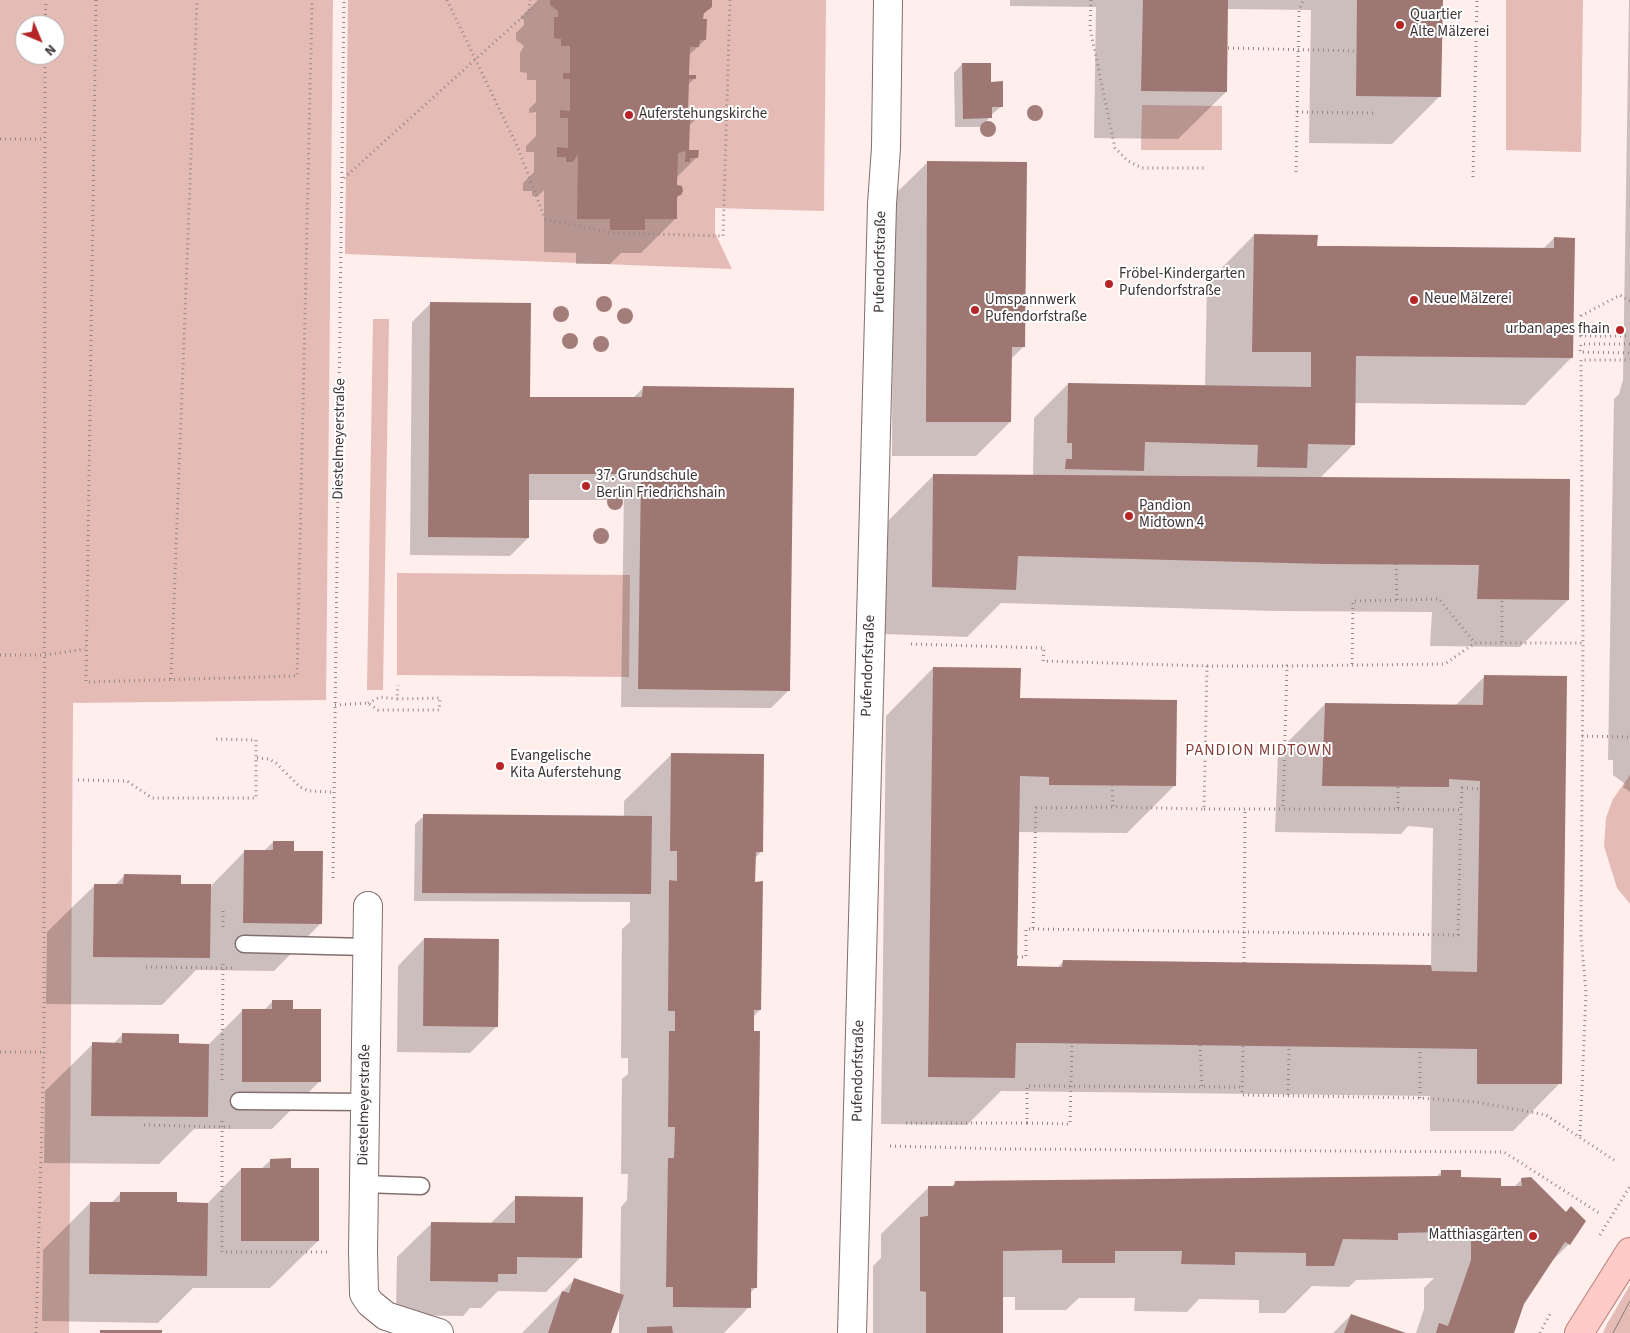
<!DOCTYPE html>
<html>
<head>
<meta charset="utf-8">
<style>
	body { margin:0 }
	#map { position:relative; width:1630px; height:1333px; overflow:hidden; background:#ffeeec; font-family:"Source Sans 3",sans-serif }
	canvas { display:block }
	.north { position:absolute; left:15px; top:15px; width:50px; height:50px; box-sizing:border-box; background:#fff; border:1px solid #b1adad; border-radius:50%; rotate:135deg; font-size:14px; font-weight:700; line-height:20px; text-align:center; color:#3b3333 }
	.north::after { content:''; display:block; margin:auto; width:18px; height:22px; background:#b52527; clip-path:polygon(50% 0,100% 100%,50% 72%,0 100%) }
</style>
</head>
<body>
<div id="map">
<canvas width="1630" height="1333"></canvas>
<div class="north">N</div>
</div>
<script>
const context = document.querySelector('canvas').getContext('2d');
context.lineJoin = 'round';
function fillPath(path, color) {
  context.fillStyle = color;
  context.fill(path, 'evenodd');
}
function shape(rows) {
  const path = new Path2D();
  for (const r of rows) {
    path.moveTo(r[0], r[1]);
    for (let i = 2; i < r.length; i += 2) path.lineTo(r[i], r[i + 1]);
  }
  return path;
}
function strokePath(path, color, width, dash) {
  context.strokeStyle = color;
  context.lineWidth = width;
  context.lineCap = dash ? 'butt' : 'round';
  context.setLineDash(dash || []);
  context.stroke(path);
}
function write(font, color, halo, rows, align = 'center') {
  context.font = font + ' "Source Sans 3",sans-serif';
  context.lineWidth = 4;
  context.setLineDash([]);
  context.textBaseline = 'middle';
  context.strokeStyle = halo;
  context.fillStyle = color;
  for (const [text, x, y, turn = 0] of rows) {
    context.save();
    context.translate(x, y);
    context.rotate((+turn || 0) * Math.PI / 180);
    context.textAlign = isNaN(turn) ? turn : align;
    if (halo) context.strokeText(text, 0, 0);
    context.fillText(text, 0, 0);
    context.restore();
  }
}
const green = shape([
	[0,0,333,0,326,700,73,703,69,1333,0,1333],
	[25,25,55,25,55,55,25,55],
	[348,0,826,0,824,211,715,208,715,233,732,269,345,254],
	[1506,0,1583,0,1581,152,1506,150],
	[1142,105,1222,106,1222,150,1141,150],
	[373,319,389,319,383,690,367,690],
	[397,573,630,575,629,677,397,675],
	[1630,775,1630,904,1617,888,1604,846,1606,818,1613,799],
	[1630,1285,1630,1333,1603,1333,1607,1324]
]);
const shadow = shape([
	[538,0,711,0,711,7,702,15,705,40,688,56,688,76,694,79,687,86,686,114,696,119,688,127,687,151,697,157,676,178,676,186,680,194,676,199,676,218,641,253,621,253,610,264,576,264,576,253,544,252,544,190,538,196,532,196,532,191,523,191,523,183,534,172,534,152,526,152,526,146,536,136,536,112,529,113,529,109,536,102,536,80,527,80,527,73,520,72,520,53,524,46,516,40,516,33,524,25,524,20,520,18],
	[1010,0,1442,0,1440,96,1392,144,1309,143,1311,10,1227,9,1226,92,1178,139,1094,138,1096,7,1010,6],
	[1629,0,1630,0,1630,792,1623,787,1625,784,1613,775,1613,760,1608,760,1614,399,1619,394,1623,380],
	[962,64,990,83,1002,106,991,115,982,127,955,127,954,73],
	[928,162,1023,347,1011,359,1010,422,976,456,892,456,893,196],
	[1254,235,1316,247,1543,249,1554,238,1572,357,1525,405,1354,403,1354,444,1320,478,1568,600,1520,647,1430,646,1432,612,1276,611,1001,603,967,637,885,634,886,523,933,476,1033,476,1034,418,1068,384,1205,387,1207,283],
	[430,304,529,398,632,399,643,388,789,690,771,708,621,707,624,490,613,500,528,500,528,538,510,556,410,555,412,322],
	[933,668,1019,699,1174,786,1127,833,1018,832,1016,967,1057,968,1063,962,1431,966,1433,828,1408,826,1401,834,1275,832,1278,752,1325,704,1455,706,1484,677,1560,1083,1513,1131,1430,1131,1430,1096,1001,1091,967,1125,881,1124,886,716],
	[672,754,762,851,754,859,754,883,760,1010,753,1017,756,1287,749,1294,749,1307,724,1333,619,1333,619,1305,609,1333,522,1333,574,1280,620,1295,621,1207,627,1200,628,1174,621,1174,622,1079,628,1074,628,1058,621,1058,622,929,630,922,630,902,414,901,415,824,424,816,624,817,624,801],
	[273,842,293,852,321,923,274,971,196,970,162,1005,46,1004,47,932,95,885,115,885,124,876,180,885,211,886,245,851,264,851],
	[424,939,497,1026,470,1053,397,1052,398,966],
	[273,1001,291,1010,319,1082,272,1129,194,1129,159,1164,44,1163,45,1091,93,1044,113,1044,123,1034,178,1045,208,1045,243,1010,263,1011],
	[271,1160,289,1169,318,1241,270,1288,193,1288,158,1323,42,1321,43,1250,90,1203,111,1203,121,1193,176,1204,207,1204,241,1169,261,1169],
	[1442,1171,1460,1178,1500,1187,1514,1187,1522,1179,1569,1244,1546,1267,1523,1304,1513,1333,1416,1333,1424,1309,1424,1288,1434,1278,1356,1280,1349,1287,1312,1286,1285,1313,1259,1313,1259,1300,1199,1299,1187,1312,1134,1311,1135,1298,1079,1298,1066,1310,1015,1310,1015,1297,1002,1297,1002,1333,873,1333,873,1266,881,1258,881,1234,929,1187,951,1187,955,1183,1435,1178],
	[516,1198,581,1257,546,1292,498,1291,481,1308,470,1308,463,1316,396,1315,397,1257,432,1223,490,1224],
	[1351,1315,1403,1333,1333,1333]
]);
const building = shape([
	[550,0,712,0,712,7,704,13,703,19,707,19,706,40,700,40,699,47,690,47,689,75,696,75,696,79,689,79,688,112,698,113,698,119,690,119,689,150,699,150,698,158,690,158,690,162,685,162,686,151,678,153,677,185,682,186,683,191,681,195,677,196,677,219,645,219,645,230,610,230,610,219,577,219,578,154,573,162,566,162,566,157,557,157,557,147,568,148,568,118,560,118,560,110,570,111,570,79,563,79,563,73,570,73,570,46,561,46,561,39,554,38,554,17,558,17,558,11,550,5],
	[1143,0,1228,0,1227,92,1141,91],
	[1357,0,1443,0,1441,97,1356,96],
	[962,63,991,63,991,82,1003,81,1003,107,992,107,992,118,963,119],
	[927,161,1027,162,1025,347,1012,347,1011,422,926,422],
	[1254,234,1318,235,1317,246,1338,246,1554,248,1554,237,1575,238,1573,358,1356,356,1355,445,1308,444,1307,468,1257,467,1258,445,1145,442,1144,471,1065,469,1066,459,1072,459,1072,443,1067,443,1068,383,1311,387,1311,352,1252,352],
	[430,302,531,303,530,397,642,397,643,386,794,388,790,691,638,689,641,474,529,474,529,538,428,537],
	[933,474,1570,479,1569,600,1477,599,1479,565,1324,564,1018,556,1016,590,932,587],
	[933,667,1021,668,1020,698,1177,700,1176,786,1049,785,1049,777,1020,776,1017,966,1062,967,1063,960,1431,965,1432,971,1477,972,1480,781,1449,779,1449,787,1322,786,1325,703,1483,705,1484,675,1567,676,1562,1084,1477,1084,1477,1049,1041,1043,1016,1043,1015,1078,928,1077],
	[671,753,764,754,763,852,756,852,755,882,763,881,761,1010,754,1010,754,1031,760,1031,757,1288,751,1288,751,1308,673,1307,673,1287,666,1287,668,1158,674,1158,675,1127,668,1127,669,1031,675,1031,675,1011,668,1011,669,880,677,881,677,851,670,851],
	[423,814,652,816,651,894,422,893],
	[273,841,294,841,294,851,323,851,322,924,243,923,244,850,273,850],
	[124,874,181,875,181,884,211,884,210,958,93,957,94,884,123,884],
	[424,938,499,939,498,1027,423,1026],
	[272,1000,293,1000,293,1009,321,1009,321,1082,242,1082,242,1009,272,1009],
	[122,1033,179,1034,179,1043,209,1044,208,1117,91,1116,92,1042,122,1043],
	[291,1158,291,1168,319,1168,319,1241,241,1241,241,1168,270,1168,270,1159],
	[1441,1170,1461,1170,1461,1177,1501,1178,1501,1186,1522,1186,1521,1178,1531,1177,1566,1212,1571,1206,1586,1221,1570,1245,1565,1242,1524,1304,1514,1333,1436,1333,1439,1323,1448,1326,1471,1260,1471,1239,1491,1238,1490,1231,1398,1233,1398,1240,1343,1239,1334,1266,1306,1266,1306,1253,1235,1252,1235,1265,1181,1264,1182,1251,1115,1251,1115,1263,1062,1263,1062,1250,1003,1251,1003,1333,926,1333,926,1292,920,1291,920,1217,928,1216,928,1186,954,1186,955,1181,1441,1176],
	[120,1192,177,1192,177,1202,208,1203,207,1276,89,1274,90,1202,120,1202],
	[515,1196,583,1197,582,1258,517,1257,517,1274,498,1274,498,1282,430,1281,431,1222,515,1223],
	[574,1278,624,1295,611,1333,548,1333,562,1291,569,1293],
	[1351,1314,1406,1333,1344,1333],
	[672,1326,673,1333,647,1333,647,1327],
	[100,1330,162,1330,162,1333,100,1333]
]);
const path = shape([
	[96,0,86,682,297,676,312,0],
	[447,0,518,148,545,219,612,233,723,236,730,0],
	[1091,0,1090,28,1115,148,1128,161,1142,168,1204,168],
	[45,25,46,0],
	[1228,48,1357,51],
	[1297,112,1373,113],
	[0,139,44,139],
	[1296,172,1299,11,1303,0],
	[1473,177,1477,0],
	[344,178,529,11,530,0],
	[1630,301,1620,295,1581,316,1581,336,1630,336],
	[1630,344,1581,344,1580,352,1630,353],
	[1396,564,1397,600,1439,599,1475,643],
	[1502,642,1502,600],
	[911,644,1044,648,1043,661,1207,666,1204,809,1113,807,1112,786],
	[0,655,45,655,85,649],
	[1352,664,1353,601,1397,600],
	[1207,666,1287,666],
	[171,679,197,0],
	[368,703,380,697,397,699],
	[335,705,368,703,378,710,439,710,440,698,397,699,398,685],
	[1582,736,1630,737],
	[257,758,269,759,276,763,300,787,309,791,333,792],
	[78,780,127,781,152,798,256,798,256,740,213,739],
	[1398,787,1398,809,1283,809,1287,666,1445,664,1475,643,1583,643],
	[1204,809,1283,809],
	[1398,809,1461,810,1462,788,1480,789],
	[333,878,344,0],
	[223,911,223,927],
	[1033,929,1458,935,1461,810],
	[1017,957,1026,957,1026,929,1033,929,1036,808,1113,807],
	[1244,963,1245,809],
	[146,967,223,968,223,960],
	[1200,1045,1202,1087],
	[1243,1046,1242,1095,1420,1098,1476,1102,1546,1115,1617,1162],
	[0,1052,44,1052],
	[222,1080,223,968,233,968],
	[1288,1095,1289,1047],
	[1420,1098,1420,1049],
	[222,1121,222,1252,328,1252],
	[906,1123,1027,1123,1027,1086,1243,1087],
	[1027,1123,1070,1124,1072,1043],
	[144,1125,230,1127],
	[1580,1136,1586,993,1581,936,1583,643,1581,360,1630,360],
	[890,1146,1004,1149,1504,1152,1599,1213],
	[1600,1235,1630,1186],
	[36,1333,44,1052,45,55],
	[1540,1333,1550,1314]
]);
const service = shape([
	[244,944,368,947],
	[239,1101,365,1102],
	[363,1184,421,1186]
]);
const minor = shape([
	[368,906,363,1251,364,1294,370,1303,386,1316,439,1333],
	[852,1333,882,204,886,148,888,0]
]);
const primary = shape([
	[1579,1333,1630,1252]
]);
const tram = shape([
	[1613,1333,1630,1301]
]);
const trees = [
	[1035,113],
	[988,129],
	[604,304],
	[561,314],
	[625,316],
	[570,341],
	[601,344],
	[615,502],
	[601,536]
];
const markers = [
	[1400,25,5,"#b52527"],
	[629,115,5,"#b52527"],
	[1109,284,5,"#b52527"],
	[1414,300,5,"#b52527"],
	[975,310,5,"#b52527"],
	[1620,330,5,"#b52527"],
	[586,486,5,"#b52527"],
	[1129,516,5,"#b52527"],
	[500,766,5,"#b52527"],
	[1533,1236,5,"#b52527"]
];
const poiNames = [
	["Quartier",1410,16],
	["Alte Mälzerei",1410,33],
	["Auferstehungskirche",639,115],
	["Fröbel-Kindergarten",1119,275],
	["Pufendorfstraße",1119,292],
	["Neue Mälzerei",1424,300],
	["Umspannwerk",985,301],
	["Pufendorfstraße",985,318],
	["urban apes fhain",1610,330,"right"],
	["37. Grundschule",596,477],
	["Berlin Friedrichshain",596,494],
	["Pandion",1139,507],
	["Midtown 4",1139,524],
	["Evangelische",510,757],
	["Kita Auferstehung",510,774],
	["Matthiasgärten",1523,1236,"right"]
];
const streetNames = [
	["Pufendorfstraße",881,262,-89],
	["Diestelmeyerstraße",340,439,-89],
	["Pufendorfstraße",869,666,-88],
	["Pufendorfstraße",859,1071,-89],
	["Diestelmeyerstraße",365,1105,-89]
];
const neighbourhoodNames = [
	["PANDION MIDTOWN",1259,751]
];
fillPath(green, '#e5bbb6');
fillPath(shadow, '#0003');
fillPath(building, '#9e7672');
strokePath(service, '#816f6d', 19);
strokePath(minor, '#816f6d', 30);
strokePath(primary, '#b97f7a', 30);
strokePath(path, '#948887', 3, [1, 4]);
strokePath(service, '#fff', 16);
strokePath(minor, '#fff', 28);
strokePath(primary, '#fecbc6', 28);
strokePath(tram, '#867b7a', 1);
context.fillStyle = '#a27d7a';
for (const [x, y] of trees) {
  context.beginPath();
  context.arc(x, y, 8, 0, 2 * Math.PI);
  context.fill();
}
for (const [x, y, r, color] of markers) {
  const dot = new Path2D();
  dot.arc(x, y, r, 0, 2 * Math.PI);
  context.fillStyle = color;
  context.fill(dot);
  strokePath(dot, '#fff', 2);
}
write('15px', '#3b3333', '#fff', poiNames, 'left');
write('15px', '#3b3333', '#fff', streetNames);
context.letterSpacing = '1px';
write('16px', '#863e39', '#fff', neighbourhoodNames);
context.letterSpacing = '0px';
</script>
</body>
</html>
